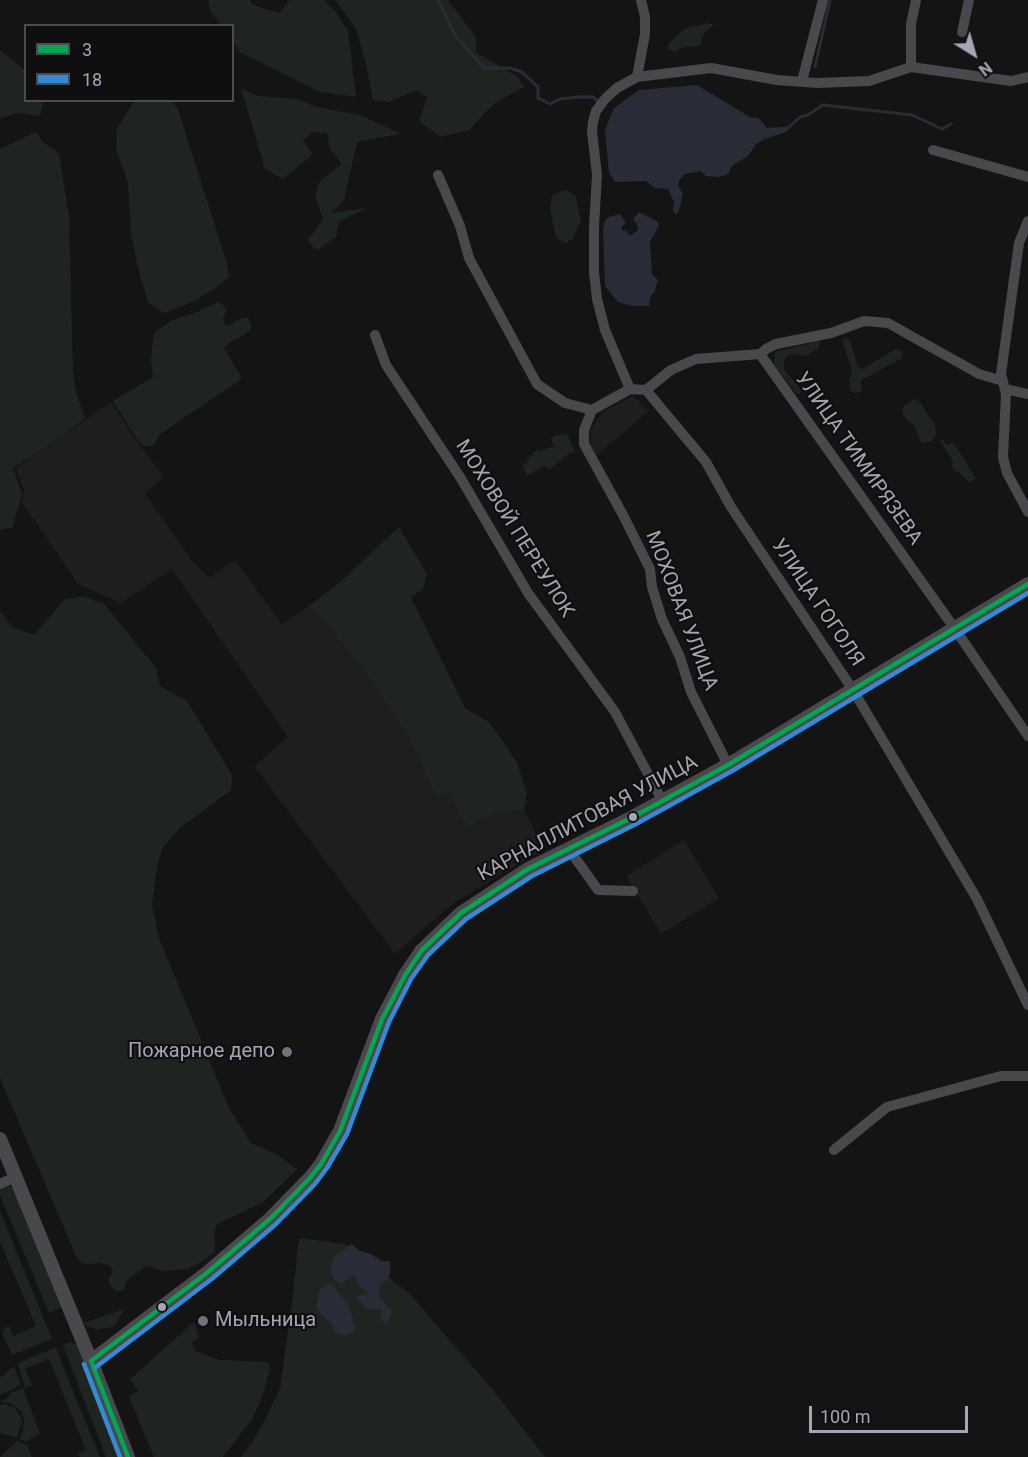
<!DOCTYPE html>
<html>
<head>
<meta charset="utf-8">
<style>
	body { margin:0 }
	#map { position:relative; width:1028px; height:1457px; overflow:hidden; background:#141415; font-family:Roboto,sans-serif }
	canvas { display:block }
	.legend { position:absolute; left:24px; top:24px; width:210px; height:78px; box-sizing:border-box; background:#0f0f10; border:2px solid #4b4b52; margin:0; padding:8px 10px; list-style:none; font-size:18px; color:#a5a5b6 }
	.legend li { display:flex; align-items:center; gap:12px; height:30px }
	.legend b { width:30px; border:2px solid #4b4b52 }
	.north { position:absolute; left:944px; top:24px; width:60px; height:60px; -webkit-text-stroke:4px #0f0f10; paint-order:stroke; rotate:143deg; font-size:16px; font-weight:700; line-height:24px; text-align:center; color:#a5a5b6 }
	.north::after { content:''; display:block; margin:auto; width:21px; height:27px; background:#a5a5b6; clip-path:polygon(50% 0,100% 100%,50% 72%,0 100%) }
	.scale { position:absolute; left:809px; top:1406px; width:159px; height:27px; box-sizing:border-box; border:3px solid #a5a5b6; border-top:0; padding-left:8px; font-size:18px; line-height:21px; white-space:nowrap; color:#a5a5b6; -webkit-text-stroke:4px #0f0f10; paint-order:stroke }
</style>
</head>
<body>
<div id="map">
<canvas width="1028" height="1457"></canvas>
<ul class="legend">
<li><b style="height:8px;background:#00a651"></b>3</li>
<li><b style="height:8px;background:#338bd7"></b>18</li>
</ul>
<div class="north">N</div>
<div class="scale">100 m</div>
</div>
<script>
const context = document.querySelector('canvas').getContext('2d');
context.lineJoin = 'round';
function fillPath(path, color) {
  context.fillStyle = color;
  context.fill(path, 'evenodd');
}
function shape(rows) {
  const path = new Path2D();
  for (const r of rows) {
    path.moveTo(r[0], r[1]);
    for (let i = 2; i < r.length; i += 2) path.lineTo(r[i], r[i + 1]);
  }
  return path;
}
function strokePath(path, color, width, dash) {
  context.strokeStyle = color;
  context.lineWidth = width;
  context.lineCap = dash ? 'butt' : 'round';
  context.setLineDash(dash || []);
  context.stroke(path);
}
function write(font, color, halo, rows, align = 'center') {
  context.font = font + ' Roboto,sans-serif';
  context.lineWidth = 4.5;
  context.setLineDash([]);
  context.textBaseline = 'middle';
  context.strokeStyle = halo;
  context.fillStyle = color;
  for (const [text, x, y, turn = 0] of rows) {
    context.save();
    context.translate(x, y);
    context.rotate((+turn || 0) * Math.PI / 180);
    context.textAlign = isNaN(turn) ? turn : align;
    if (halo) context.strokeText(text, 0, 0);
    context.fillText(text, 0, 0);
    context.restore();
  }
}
const built = shape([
	[633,396,649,411,594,457,590,446,591,430,597,420,604,411],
	[111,402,137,442,164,477,145,494,191,559,209,578,235,560,282,624,308,607,323,618,366,673,408,736,436,796,448,793,467,827,490,815,524,810,544,849,452,904,395,954,254,766,288,737,172,569,121,603,78,584,22,502,24,491,16,468],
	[684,840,719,898,661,934,626,876]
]);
const green = shape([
	[208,0,250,0,253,5,279,13,290,0,324,0,335,11,348,31,356,97,320,92,241,53,233,42,232,26,221,25,210,10],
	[335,0,448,0,476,37,476,52,518,77,524,87,495,103,469,130,441,137,419,121,427,98,417,90,389,102,373,100,366,64,356,29],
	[707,23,714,25,704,33,700,46,685,47,675,52,668,50,668,44,684,29],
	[0,50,25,70,26,100,43,101,40,116,19,113,0,118],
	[241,88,258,96,297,99,317,107,363,116,401,134,357,142,344,200,331,213,367,208,339,222,336,237,317,250,307,241,323,219,315,195,320,181,342,164,330,149,327,133,312,132,303,141,313,154,283,179,265,169],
	[134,101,172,101,178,109,227,264,229,277,219,285,197,300,165,313,149,304,140,276,131,236,128,183,116,149,117,129],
	[36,132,44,143,59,153,69,217,73,372,76,393,85,418,60,438,13,468,22,494,12,528,0,529,0,149],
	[566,190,575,195,581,219,573,239,565,243,556,237,550,209,552,195],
	[218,302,225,307,226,312,223,317,225,325,231,325,236,321,244,318,248,318,252,324,250,330,241,337,230,342,224,348,241,376,240,380,159,435,155,444,150,446,144,446,137,439,113,401,153,377,151,360,154,333,174,319,192,314],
	[849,338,858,367,862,369,896,349,903,352,901,359,861,380,861,392,855,393,850,390,849,381,852,372,842,339],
	[819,341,819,348,805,356,790,354,784,360,784,369,802,391,800,394,797,394,774,365,775,352],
	[915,399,921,403,929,417,935,423,936,436,931,441,923,443,920,440,914,425,907,421,902,411,905,405],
	[567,434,575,451,567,455,549,470,545,465,536,471,527,475,522,466,528,462,527,459,533,455,532,453,539,449,540,452,550,447,551,448,554,446,551,439,554,436],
	[942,439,947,445,952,443,957,448,976,478,974,480,969,482,959,472,954,471,952,466,953,461,940,441],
	[399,527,427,574,423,589,411,597,465,708,490,723,516,761,527,793,524,810,491,815,467,827,448,793,436,796,408,736,366,673,323,619,308,607,340,582],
	[83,596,104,604,156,668,160,686,187,701,232,775,231,790,180,828,163,847,157,866,152,905,159,938,229,1108,251,1143,276,1154,297,1169,262,1203,217,1224,214,1233,215,1252,201,1262,188,1269,163,1271,146,1266,125,1282,126,1286,122,1291,116,1291,109,1284,109,1278,113,1272,110,1266,100,1263,85,1264,80,1262,76,1256,0,1078,0,611,12,627,34,635,65,599],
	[8,1185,13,1188,63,1307,49,1313,0,1195,0,1187],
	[0,1211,52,1339,12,1355,2,1333,4,1329,9,1326,13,1336,36,1326,0,1242],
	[299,1238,345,1244,365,1255,394,1282,409,1293,493,1390,545,1457,241,1457,251,1444,267,1416,280,1388,291,1310],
	[124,1309,116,1324,112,1327,98,1329,88,1327,83,1323],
	[194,1322,199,1337,192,1342,194,1350,219,1360,268,1362,270,1369,263,1395,252,1419,223,1457,154,1457,129,1397,138,1391,130,1379],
	[70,1342,77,1345,123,1457,106,1457,63,1345],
	[56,1347,68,1379,100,1457,80,1457,78,1453,86,1450,59,1384,62,1382,59,1383,49,1359,25,1369,32,1385,25,1388,18,1363],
	[14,1366,21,1385,0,1395,0,1378],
	[23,1388,40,1434,28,1440,28,1442,19,1439,23,1430,24,1420,22,1412,10,1403,0,1402,9,1397,9,1394],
	[4,1404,15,1408,22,1420,17,1438,0,1433,0,1405],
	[17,1441,27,1445,32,1457,0,1457]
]);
const water = shape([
	[697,85,750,117,759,118,767,128,792,126,786,132,765,139,756,144,748,156,732,166,728,174,720,177,706,176,701,171,685,174,680,179,678,186,683,194,679,211,676,214,673,211,674,202,668,189,655,188,646,181,615,182,609,173,605,130,614,108,639,90],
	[639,212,658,222,659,226,650,241,652,275,658,280,654,293,651,295,649,306,632,306,618,302,605,286,603,229,605,220,609,217,620,214,626,223,621,227,623,231,626,230,630,236,638,230,637,224,633,219],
	[352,1244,358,1250,371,1254,382,1261,390,1261,390,1273,387,1280,380,1284,380,1288,379,1296,391,1311,390,1319,384,1323,381,1318,382,1312,380,1309,367,1309,357,1299,357,1296,366,1295,367,1293,359,1286,355,1276,351,1276,342,1284,335,1280,331,1273,333,1257],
	[329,1283,335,1288,349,1306,353,1319,351,1321,355,1325,355,1330,345,1336,334,1332,332,1324,322,1315,316,1307,320,1289]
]);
const stream = shape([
	[438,0,454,34,484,68,510,68,522,72,538,87,538,98,550,104,560,99,578,97,593,97,599,102],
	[815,67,830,0],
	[790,126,800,117,808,115,823,105,912,115,942,129,951,124]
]);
const minor = shape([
	[962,32,969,0],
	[911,67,911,24,916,0],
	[637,77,645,34,645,17,641,0],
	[802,81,823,0],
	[933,150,1028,177],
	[438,175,460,226,469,258,537,384,565,403,592,410],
	[1028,221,1019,243,1001,374,1006,394,1003,457,1007,473,1028,512],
	[375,335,386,365,460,477,528,593,615,712,663,802],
	[760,354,766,349,776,344,831,333,864,321,888,323,979,374,1003,381],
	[630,389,605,330,597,299,594,272,594,227,597,175,592,132,593,122,596,111,605,99,617,88,637,77,711,68,777,80,817,83,869,81,911,67,1011,81,1028,77],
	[1005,389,1028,394],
	[646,390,706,462,731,507,853,690,977,899,1028,1005],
	[592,410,630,389,646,390,671,370,696,359,760,354,955,629,1028,736],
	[592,410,584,430,584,444,623,515,650,569,652,587,662,619,680,657,691,692,728,765],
	[568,848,598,890,633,891],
	[834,1150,887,1107,1001,1076,1028,1076],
	[0,1184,15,1177]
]);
const tertiary = shape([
	[0,1139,91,1361,128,1457],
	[91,1361,208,1272,271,1218,309,1179,321,1164,340,1131,382,1019,405,975,422,950,461,913,528,869,633,817,728,765,1028,584]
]);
const bus1 = shape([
	[91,1361,208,1272,271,1218,309,1179,321,1164,340,1131,382,1019,405,975,422,950,461,913,528,869,633,817,728,765,1028,584],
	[91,1361,128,1457]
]);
const bus2 = shape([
	[84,1364,120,1457],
	[96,1367,213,1278,276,1224,315,1184,327,1168,347,1134,389,1022,411,979,428,955,466,919,532,876,636,824,732,771,1028,593]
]);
const markers = [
	[633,817,5,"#a5a5b6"],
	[287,1052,6,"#72727e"],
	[162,1307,5,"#a5a5b6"],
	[203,1321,6,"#72727e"]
];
const streetNames = [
	["УЛИЦА ТИМИРЯЗЕВА",858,459,55],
	["МОХОВОЙ ПЕРЕУЛОК",514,529,58],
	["УЛИЦА ГОГОЛЯ",817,603,56],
	["МОХОВАЯ УЛИЦА",681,611,69],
	["КАРНАЛЛИТОВАЯ УЛИЦА",588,819,-28]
];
const poiNames = [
	["Пожарное депо",275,1052],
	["Мыльница",215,1321,"left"]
];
fillPath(built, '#1e1e20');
fillPath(green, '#1e2521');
fillPath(water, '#272c36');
strokePath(stream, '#272c36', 3);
strokePath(minor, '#48484d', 10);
strokePath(tertiary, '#48484d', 14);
strokePath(bus1, '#00a651', 4.5);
strokePath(bus2, '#338bd7', 4.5);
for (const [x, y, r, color] of markers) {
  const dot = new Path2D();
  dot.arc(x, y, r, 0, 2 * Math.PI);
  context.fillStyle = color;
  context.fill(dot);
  strokePath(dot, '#0f0f10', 2);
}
write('20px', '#a5a5b6', '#0f0f10', streetNames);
write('20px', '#a5a5b6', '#0f0f10', poiNames, 'right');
</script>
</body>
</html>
